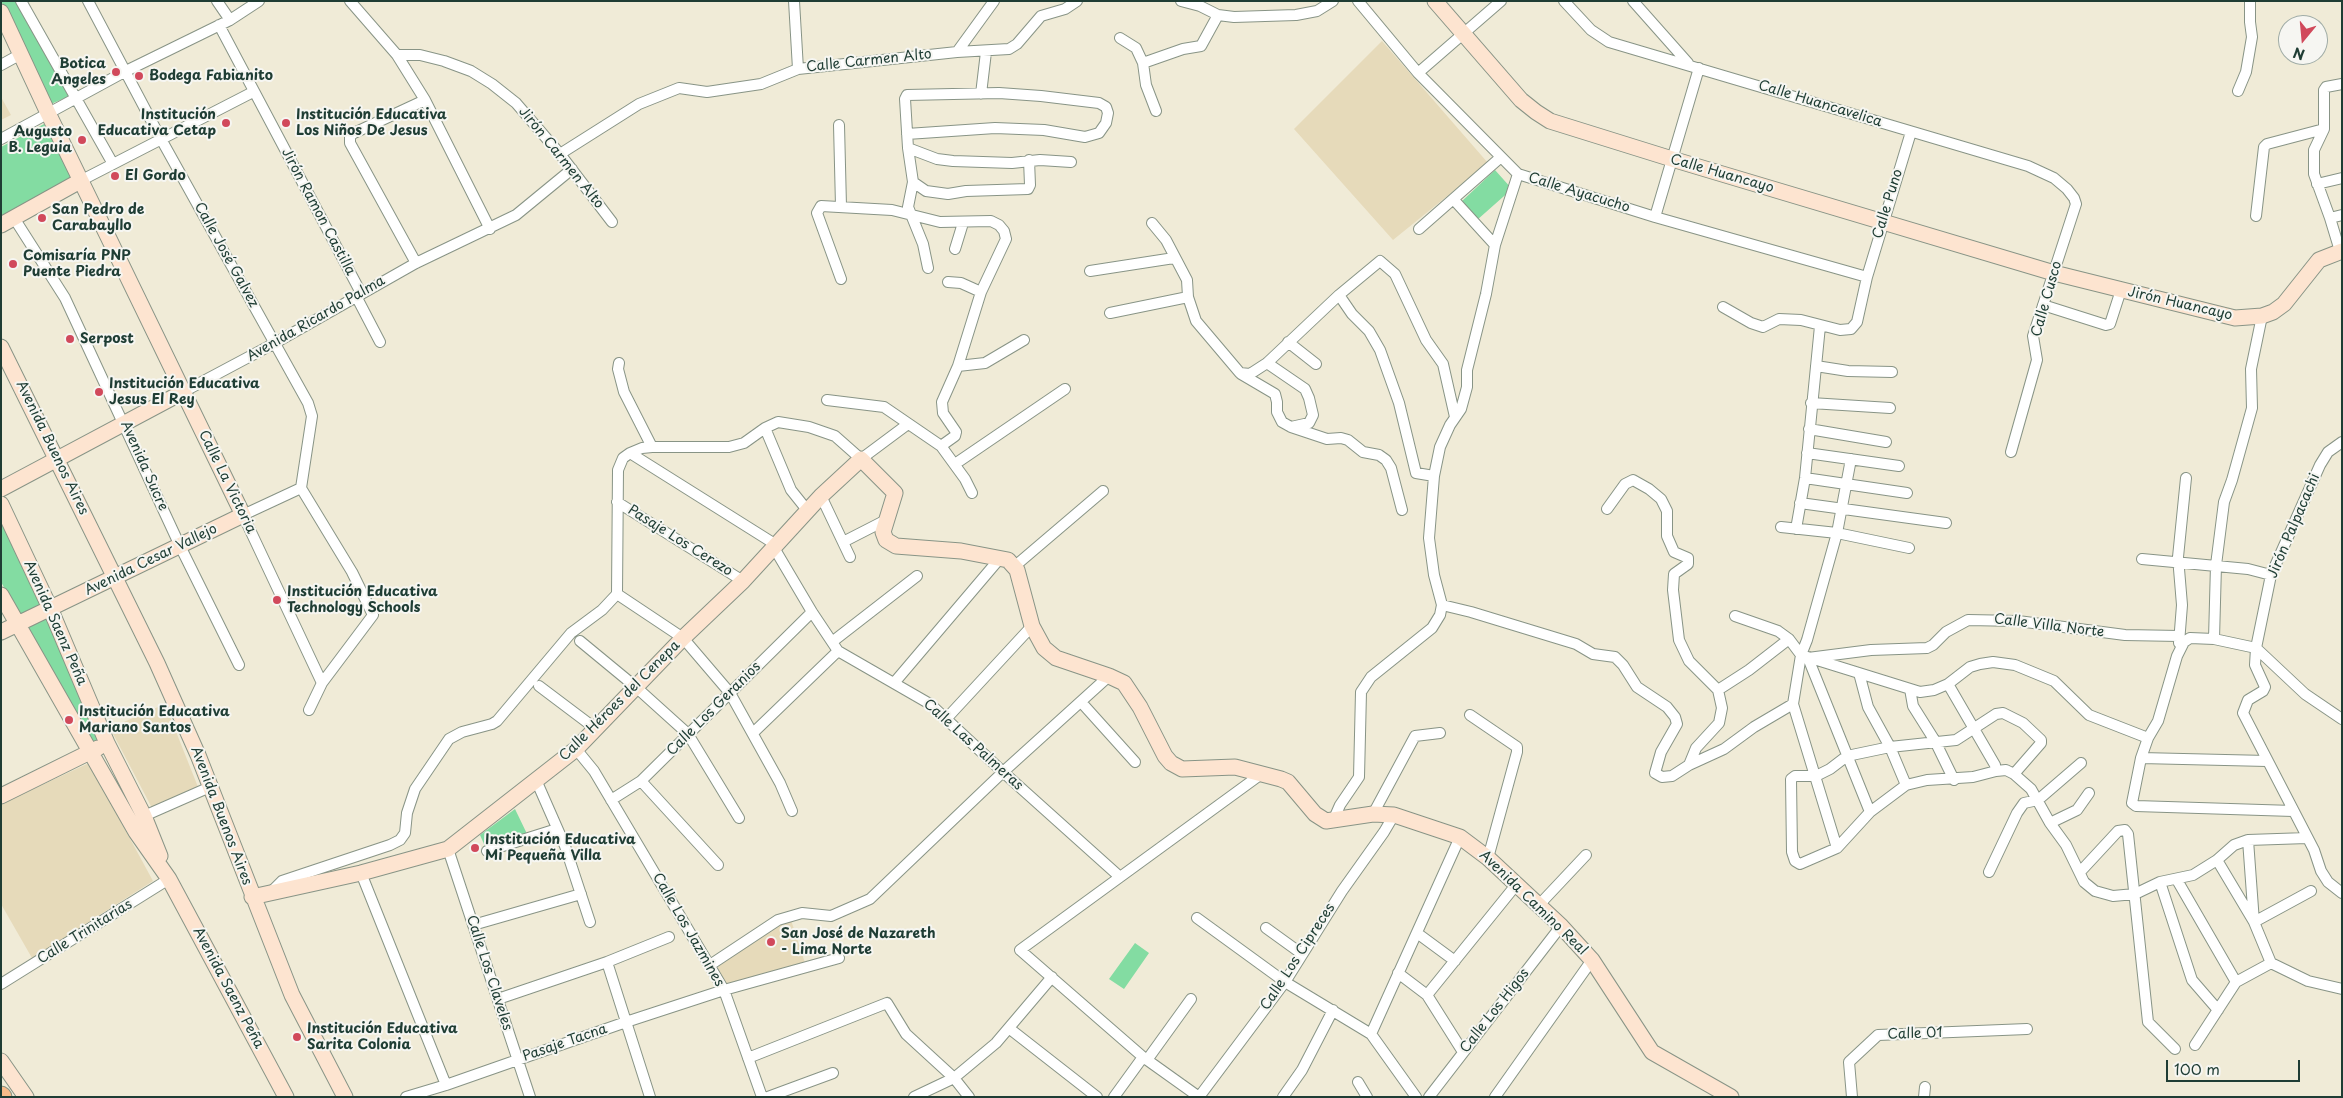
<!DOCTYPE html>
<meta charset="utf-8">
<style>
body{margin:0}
#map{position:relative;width:2343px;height:1098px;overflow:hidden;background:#f0ebd7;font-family:"Playpen Sans",sans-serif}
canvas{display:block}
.frame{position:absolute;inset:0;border:2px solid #1f3d34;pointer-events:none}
.north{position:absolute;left:2278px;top:15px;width:50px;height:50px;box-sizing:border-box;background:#f6f6f2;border:1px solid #a0aca6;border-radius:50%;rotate:197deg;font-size:14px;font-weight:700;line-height:20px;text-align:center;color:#1f3d34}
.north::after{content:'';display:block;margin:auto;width:18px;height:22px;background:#d1495b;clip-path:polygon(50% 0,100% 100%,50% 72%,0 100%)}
.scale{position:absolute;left:2166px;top:1060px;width:134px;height:22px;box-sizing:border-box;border:2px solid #1f3d34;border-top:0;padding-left:6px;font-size:15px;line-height:18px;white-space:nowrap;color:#1f3d34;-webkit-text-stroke:4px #f6f6f2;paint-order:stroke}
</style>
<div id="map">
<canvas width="2343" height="1098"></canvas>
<div class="frame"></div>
<div class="north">N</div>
<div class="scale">100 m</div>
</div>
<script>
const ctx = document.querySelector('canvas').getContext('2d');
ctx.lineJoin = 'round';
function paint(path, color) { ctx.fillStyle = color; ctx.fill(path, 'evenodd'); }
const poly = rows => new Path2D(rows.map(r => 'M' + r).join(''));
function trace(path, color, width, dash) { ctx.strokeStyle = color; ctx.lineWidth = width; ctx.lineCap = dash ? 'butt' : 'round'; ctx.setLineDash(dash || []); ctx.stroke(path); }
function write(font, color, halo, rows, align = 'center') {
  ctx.font = font + ' "Playpen Sans",sans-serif'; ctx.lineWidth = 4; ctx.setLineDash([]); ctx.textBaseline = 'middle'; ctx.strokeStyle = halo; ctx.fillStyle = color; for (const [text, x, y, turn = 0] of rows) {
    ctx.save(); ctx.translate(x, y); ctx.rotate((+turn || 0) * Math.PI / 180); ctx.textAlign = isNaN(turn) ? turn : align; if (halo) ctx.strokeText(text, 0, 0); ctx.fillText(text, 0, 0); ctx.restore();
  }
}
paint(poly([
 [1382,41,1488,163,1393,240,1294,129],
 [1,97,11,115,1,120],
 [165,704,198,787,152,808,110,728],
 [89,763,153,881,32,958,1,904,1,804],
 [790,917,806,966,724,990,710,965]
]), '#e6daba');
paint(poly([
 [1,1,20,1,72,95,51,104],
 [44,124,73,176,1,216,1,147],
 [1495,170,1512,189,1477,220,1461,202],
 [1,512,47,605,21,617,1,582],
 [44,618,47,618,98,739,97,742,94,745,28,629,29,625],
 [515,809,529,838,487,851,480,835],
 [1135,943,1149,953,1124,989,1109,979]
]), '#83dca2');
const street = poly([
 [21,1,113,164],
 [88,1,161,139,308,403,312,416,301,488,352,572,373,615,322,683,309,710],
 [217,1,230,20],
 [350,1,397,55,425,100,490,229],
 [794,1,798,69],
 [1181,1,1200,6,1218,15,1234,17,1296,15,1317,11,1333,1],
 [1358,1,1418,73,1518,174,1655,217,1867,277],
 [1564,1,1591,30,1609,42,2028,166,2054,178,2067,189,2074,198,2076,204,2033,336,2037,360,2011,452],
 [1633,1,1688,63],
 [219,25,361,293],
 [1120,38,1136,48,1143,63,1146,85,1156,111],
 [957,52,1009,49,1017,44,1041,16,1065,9,1077,1],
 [397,55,420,55,444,61,471,71,492,84,516,103,560,154,612,222],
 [1143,63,1183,49,1201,46,1218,15],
 [1,65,21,54],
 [1418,73,1501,1],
 [2238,91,2246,72,2252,37,2250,22,2250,1],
 [981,94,986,52],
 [839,125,841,206],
 [907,134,995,128,1044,130,1085,137,1099,133,1106,123,1108,113,1106,107,1099,103,1041,96,999,93,907,95,905,99,908,148,913,182,908,207,923,244,928,268],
 [1,139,126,71,230,20,259,1],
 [908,148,937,159,953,161,1012,163,1040,160,1071,162],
 [560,154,639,104,679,88,707,92,761,84,798,69,957,52,994,1],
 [80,181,253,92],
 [913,182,926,191,948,194,966,191,1028,189,1030,185,1029,160],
 [2317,184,2342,178],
 [1454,200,1495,245],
 [2256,216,2264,147,2267,144,2324,129],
 [1655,217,1699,68],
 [14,218,65,298,180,546,239,665],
 [2330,218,2342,215],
 [1152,223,1166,240,1187,280,1188,297,1196,321,1240,373,1250,374,1267,363,1339,295,1380,261,1395,274,1426,340,1443,364,1455,417],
 [1419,229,1501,157],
 [955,249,963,223],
 [2340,251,2330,218,2314,174,2314,150,2324,129,2324,90,2326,87,2342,84],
 [416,263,350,143,350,136,354,133,425,100],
 [1090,271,1174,258],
 [841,279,817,213,821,206,892,210,940,222,991,221,999,225,1004,231,1006,239,981,292,958,366,942,402,943,413,956,432,955,436,941,446],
 [948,282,961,283,981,292],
 [1339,295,1352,314,1369,331,1380,350,1399,403,1416,473,1434,476],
 [356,296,380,342],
 [2043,305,2106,325,2110,324,2121,290],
 [1723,307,1751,323,1763,327,1779,319,1801,320,1840,330,1851,329,1857,322,1867,277,1911,132],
 [1110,313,1188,297],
 [1288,342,1316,364],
 [619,363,618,369,624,392,652,447],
 [1267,363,1305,389,1309,398,1313,415,1309,423,1291,427],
 [958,366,985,363,1024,340],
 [1816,366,1848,371,1892,372],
 [1241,374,1275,394,1277,402,1277,412,1282,422,1291,427,1327,439,1341,438,1348,440,1363,452,1379,455,1386,460,1391,468,1402,510],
 [183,392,275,343,416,263,516,215,572,169],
 [827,400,884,407,941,446,965,479,972,493],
 [1811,403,1890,408],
 [765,428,791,490,807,510],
 [1809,429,1886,442],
 [2342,442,2328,452,2320,465,2271,575,2256,648,2255,665,2265,687,2263,691,2248,700,2243,713,2314,850,2321,871,2328,882,2342,893],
 [630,453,770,541,812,612,838,651,930,704,1003,772,1120,877],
 [1807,453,1899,466],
 [955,464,1065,389],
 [1805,478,1907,493],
 [301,488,243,515,322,683],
 [821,496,850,557],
 [617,502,743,581],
 [1800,503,1946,523],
 [1781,527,1837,533,1909,548],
 [1796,529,1805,478,1820,326],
 [843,542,886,520],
 [2142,559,2248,569,2271,575],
 [1015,566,1103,491],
 [617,594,683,638,730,693,780,783,792,811],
 [1442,605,1471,612,1576,644,1593,654,1615,657,1623,665,1637,687,1667,707,1675,717,1677,724,1661,752,1655,773,1662,777,1672,776,1689,765,1696,748,1719,723,1722,708,1718,690,1689,661,1679,640,1673,590,1674,574,1688,564,1688,558,1674,552,1667,536,1667,511,1661,499,1649,489,1633,480,1625,484,1607,509],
 [1735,616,1778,631,1789,639,1801,655,1920,692,1934,690,1948,684,1970,667,1980,664,1993,662,2015,665,2054,681,2089,715,2148,738],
 [2214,639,2216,565,2224,502,2232,480,2252,408,2251,369,2262,316],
 [580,641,637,688,688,734,739,818],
 [832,642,917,576],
 [2179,643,2182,605,2178,557,2186,478],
 [2256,648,2214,639,2190,638,2184,642,2177,656,2158,721,2148,738,2141,758,2132,803,2136,806,2293,811],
 [2256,648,2305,694,2342,719],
 [1859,673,1868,707,1890,747,1906,785],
 [894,683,1001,557],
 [1948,684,1995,765,1996,771],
 [539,686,596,729],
 [1910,689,1913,706,1935,741,1954,780],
 [1718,690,1749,670,1789,639],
 [1081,702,1135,762],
 [1470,715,1517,747,1517,752,1488,858],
 [946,719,1032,626],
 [753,733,838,651],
 [576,749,594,771,724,990,762,1097],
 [2141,758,2267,761],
 [1689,765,1724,749,1754,727,1793,704],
 [2014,774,2041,743,2041,740,2023,723,2003,713,1996,714,1956,740,1890,747,1847,756,1830,769,1816,776,1795,776,1791,779,1792,852,1795,861,1800,864,1837,848,1870,812,1906,785,1927,780,1973,777,1996,771,2006,770,2014,774,2031,789,2050,823,2066,845,2084,882,2095,891,2113,896,2135,894,2160,882,2193,875,2217,860,2234,845,2248,840,2307,838],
 [1260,775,1020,950,1143,1057,1199,1097,1285,982,1342,891,1384,832,1394,815],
 [536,780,565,846,590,922],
 [641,781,718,865],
 [611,800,641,781,812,612],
 [1870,812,1808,658,1871,650,1927,648,1933,645,1946,632,1968,620,2018,621,2125,635,2179,636],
 [1373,814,1415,736,1440,733],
 [144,816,210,787],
 [1333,821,1340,805,1359,777,1361,692,1371,677,1432,628,1440,615,1442,605,1434,575,1429,538,1434,476,1440,447,1450,425,1461,409,1467,387,1467,370,1486,294,1495,245,1518,174],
 [2050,823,2077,810,2089,793],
 [2248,840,2254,922,2311,891],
 [1837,848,1793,704,1801,655,1807,640,1837,533,1851,459],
 [448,849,530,1097],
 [487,851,557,829],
 [2217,860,2254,922,2271,963],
 [1989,872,2017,813,2024,803,2038,800,2081,763],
 [2080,872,2118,831,2125,830,2128,834,2148,1022,2175,1049],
 [361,873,446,1085],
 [2177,880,2236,982],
 [2160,882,2192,980,2218,1010],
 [270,893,282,881,390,845,400,840,405,833,407,813,415,789,449,739,462,732,492,724,497,721,571,633,602,610,617,594,618,470,623,458,630,453,642,448,652,447,729,447,744,443,765,428,778,422,809,427,835,436,861,459,908,424],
 [1538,906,1586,855],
 [1197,918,1285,982,1371,1034,1416,1097],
 [473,925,581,894],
 [1266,928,1302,954],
 [1417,933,1455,961],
 [607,962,650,1097],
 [710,965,778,920,802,913,831,916,870,899,1003,772,1109,676],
 [1398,973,1427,995,1463,1052],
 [1,984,169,879],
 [1427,995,1516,885],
 [498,999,607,962,669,937],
 [1010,1029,1097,1097],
 [1371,1034,1460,837],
 [2195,1045,2236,982,2271,963,2308,981,2342,989],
 [748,1058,887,1003,906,1034,954,1078,969,1097],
 [1147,1060,1191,999],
 [1358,1082,1367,1097],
 [406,1097,446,1085,626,1022,724,990,839,958],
 [768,1097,833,1073],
 [914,1097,954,1078,996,1043,1052,977],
 [1114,1097,1143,1057],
 [1283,1097,1302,1070,1333,1010],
 [1429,1097,1561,926],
 [1495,1097,1592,960],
 [1852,1097,1849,1062,1878,1035,2027,1029],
 [1924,1097,1925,1087]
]);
const secondary = poly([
 [1435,1,1521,100,1536,112,1550,121,1672,159,2054,273,2235,318,2262,316,2273,312,2284,304,2319,260,2342,251],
 [1,12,48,113,243,515,1,632],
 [1,225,80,181],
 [1,347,157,663,198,755,292,995,345,1097],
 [1,489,183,392],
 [1,504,50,608,107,743,144,816,160,856],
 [1,595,136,832,169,879,286,1097],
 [1,796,98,748],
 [252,897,361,873,448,849,576,749,683,638,743,581,821,496,861,459,895,493,883,532,886,540,896,546,961,551,1008,560,1017,570,1032,626,1044,648,1056,658,1109,676,1124,683,1140,707,1165,756,1171,763,1182,769,1235,767,1281,779,1288,782,1315,814,1326,821,1373,814,1394,815,1460,837,1488,858,1561,926,1592,960,1652,1052,1731,1097],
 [1,1061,26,1097]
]);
const highway = poly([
 [1,1096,2,1097]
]);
trace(street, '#889486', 12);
trace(secondary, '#889486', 17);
trace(highway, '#889486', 21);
trace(street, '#fff', 10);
trace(secondary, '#fde4d0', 15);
trace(highway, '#f9bc8a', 19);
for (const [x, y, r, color] of [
 [116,72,5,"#d1495b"],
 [139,76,5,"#d1495b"],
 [226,123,5,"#d1495b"],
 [286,123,5,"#d1495b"],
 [82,140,5,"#d1495b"],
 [115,176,5,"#d1495b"],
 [42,218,5,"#d1495b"],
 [13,264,5,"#d1495b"],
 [70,339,5,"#d1495b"],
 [99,392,5,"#d1495b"],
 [277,600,5,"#d1495b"],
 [69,720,5,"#d1495b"],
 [475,848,5,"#d1495b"],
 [771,942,5,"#d1495b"],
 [297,1037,5,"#d1495b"]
]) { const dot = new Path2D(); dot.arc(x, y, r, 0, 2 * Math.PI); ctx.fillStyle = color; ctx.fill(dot); trace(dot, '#f6f6f2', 2); }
write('14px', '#1f3d34', '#f6f6f2', [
 ["Calle Carmen Alto",869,61,-6],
 ["Calle Huancavelica",1820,104,17],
 ["Jirón Carmen Alto",561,158,51],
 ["Calle Huancayo",1722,174,16],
 ["Calle Ayacucho",1579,193,17],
 ["Calle Puno",1888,204,-73],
 ["Jirón Ramon Castilla",318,212,62],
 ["Calle José Galvez",226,255,61],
 ["Calle Cusco",2047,299,-74],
 ["Jirón Huancayo",2180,304,13],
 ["Avenida Ricardo Palma",316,319,-30],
 ["Avenida Buenos Aires",52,448,64],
 ["Avenida Sucre",144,466,66],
 ["Calle La Victoria",227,482,64],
 ["Jirón Palpacachi",2294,526,-67],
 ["Pasaje Los Cerezo",680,541,32],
 ["Avenida Cesar Vallejo",151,560,-26],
 ["Avenida Saenz Peña",55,623,66],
 ["Calle Villa Norte",2049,626,7],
 ["Calle Héroes del Cenepa",620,701,-45],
 ["Calle Los Geranios",714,709,-45],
 ["Calle Las Palmeras",973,745,42],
 ["Avenida Buenos Aires",221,816,69],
 ["Avenida Camino Real",1533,903,44],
 ["Calle Los Jazmines",688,930,60],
 ["Calle Trinitarias",85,932,-32],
 ["Calle Los Cipreces",1298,957,-57],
 ["Calle Los Claveles",489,973,72],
 ["Avenida Saenz Peña",228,988,62],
 ["Calle Los Higos",1495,1011,-52],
 ["Calle 01",1915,1034,-2],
 ["Pasaje Tacna",565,1043,-19]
]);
write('bold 14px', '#1f3d34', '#f6f6f2', [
 ["Botica",106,64,"right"],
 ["Angeles",106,80,"right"],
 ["Bodega Fabianito",149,76],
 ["Institución",216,115,"right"],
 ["Educativa Cetap",216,131,"right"],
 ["Institución Educativa",296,115],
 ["Los Niños De Jesus",296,131],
 ["Augusto",72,132,"right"],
 ["B. Leguia",72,148,"right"],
 ["El Gordo",125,176],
 ["San Pedro de",52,210],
 ["Carabayllo",52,226],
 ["Comisaría PNP",23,256],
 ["Puente Piedra",23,272],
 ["Serpost",80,339],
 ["Institución Educativa",109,384],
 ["Jesus El Rey",109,400],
 ["Institución Educativa",287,592],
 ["Technology Schools",287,608],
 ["Institución Educativa",79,712],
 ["Mariano Santos",79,728],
 ["Institución Educativa",485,840],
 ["Mi Pequeña Villa",485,856],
 ["San José de Nazareth",781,934],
 ["- Lima Norte",781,950],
 ["Institución Educativa",307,1029],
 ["Sarita Colonia",307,1045]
], 'left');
</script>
